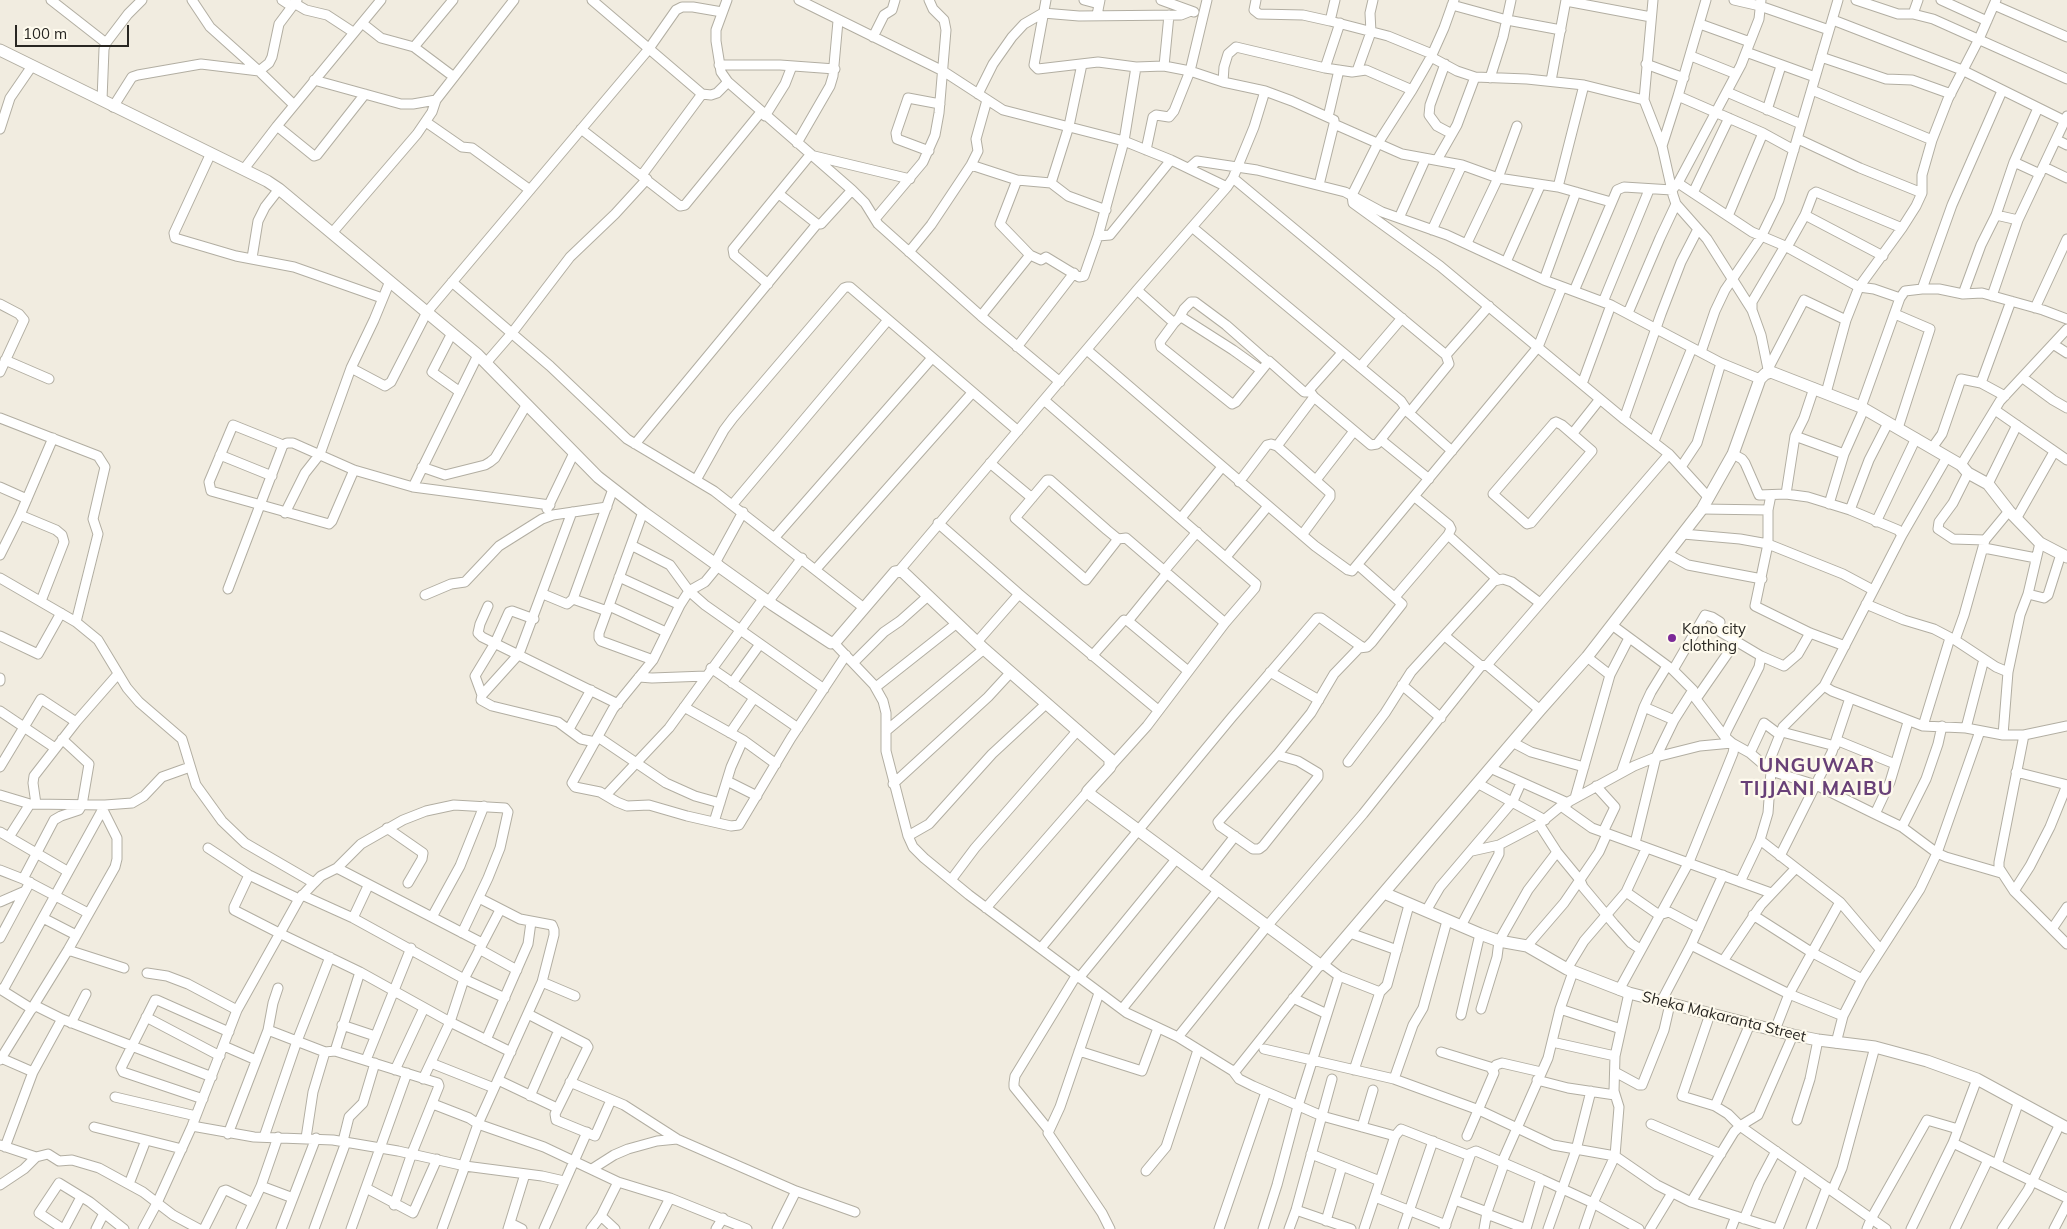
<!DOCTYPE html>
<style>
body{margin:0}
#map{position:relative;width:2067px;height:1229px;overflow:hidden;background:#f1ece0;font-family:Mulish,sans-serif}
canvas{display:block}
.scale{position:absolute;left:15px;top:25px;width:114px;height:22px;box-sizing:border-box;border:2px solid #282622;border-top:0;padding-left:6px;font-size:15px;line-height:18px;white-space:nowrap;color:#282622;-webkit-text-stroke:4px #fefaed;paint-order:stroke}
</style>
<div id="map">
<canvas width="2067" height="1229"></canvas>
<div class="scale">100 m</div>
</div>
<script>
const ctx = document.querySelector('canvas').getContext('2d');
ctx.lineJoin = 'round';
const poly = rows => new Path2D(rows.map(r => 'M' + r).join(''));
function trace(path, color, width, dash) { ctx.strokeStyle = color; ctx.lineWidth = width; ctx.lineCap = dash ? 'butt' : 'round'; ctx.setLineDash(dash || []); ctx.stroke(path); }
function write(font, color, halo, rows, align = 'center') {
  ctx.font = font + ' Mulish,sans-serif'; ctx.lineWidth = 4.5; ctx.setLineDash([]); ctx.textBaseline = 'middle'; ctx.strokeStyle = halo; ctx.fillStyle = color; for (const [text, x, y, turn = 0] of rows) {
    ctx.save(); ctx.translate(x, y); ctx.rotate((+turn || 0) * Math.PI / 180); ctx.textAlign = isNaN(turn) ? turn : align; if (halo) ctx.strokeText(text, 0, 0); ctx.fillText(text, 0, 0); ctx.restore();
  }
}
const minor = poly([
 [51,0,106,43],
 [192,0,210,27,259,71,294,105],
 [282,0,291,6],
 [592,0,702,94,711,95,717,93,728,82],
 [727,0,716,30,716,41,721,72,728,82,852,190,865,203,878,224,981,316,1060,382],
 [799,0,943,71,1003,110,1124,141,1171,160,1227,187],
 [1046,0,1034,65,1038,69,1098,62,1136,67,1164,66,1190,71,1223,82,1265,91,1292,101,1334,120,1334,124,1402,154,1462,165,1498,178,1558,187,1611,202],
 [1084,0,1099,4],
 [1161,0,1194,12],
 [1256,0,1254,10,1259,14,1303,15,1330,21,1388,36,1432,54],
 [1454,0,1444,28,1431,57,1412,90,1378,143,1352,195,1353,203,1440,266,1624,419,1669,454,1709,498],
 [1653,0,1644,100,1662,146,1673,195,1676,204,1707,239,1752,310,1761,335,1768,369,1765,374],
 [1706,0,1678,96,1763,133,1794,150],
 [1734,0,1760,6,1829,30],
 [1856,0,1898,14,1913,14,1933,19,2067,79],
 [1941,0,1987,21],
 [1566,1,1651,17],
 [294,3,306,10,327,15,353,32],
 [1452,5,1507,20,1561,30],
 [1994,5,2067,37],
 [1913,14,1918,0],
 [1097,15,1100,0],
 [1833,20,1962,70,2065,121],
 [1330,21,1335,0],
 [362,23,381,38,414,47,454,77],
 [1700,24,1750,42],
 [873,37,884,15,892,10,895,0],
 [414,47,453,0],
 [1746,52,1815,77],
 [1691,56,1736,74],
 [1431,57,1457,71,1475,77,1527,79,1584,85,1644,100],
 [1821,57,1886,79,1912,80,1951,94],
 [1445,64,1430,105,1429,115,1437,126,1452,134],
 [1646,64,1684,78],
 [719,65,780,65,835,69],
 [1164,66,1169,15],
 [1325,68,1340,23],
 [1357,71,1371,32,1370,13,1373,0],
 [1490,78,1503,37,1511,0],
 [314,80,401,104,413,104,436,100],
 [1551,81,1566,0],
 [1223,82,1224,67,1228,54,1236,47,1325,68,1352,72,1366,70,1412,90],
 [1812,90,1932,140],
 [1727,92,1801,124],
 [978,94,993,64,1012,37,1024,24,1043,13,1079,16,1181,15,1191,11],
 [102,100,104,49,106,43,128,14,142,0],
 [113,107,132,77,138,75,201,64,259,71,269,63,272,57,279,24,297,0],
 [1767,110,1781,66],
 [765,116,785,84,792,66],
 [1328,117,1339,70],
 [426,122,462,147,472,148,530,190],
 [277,126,314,156,317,155,365,94],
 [0,129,10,98,32,66],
 [581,129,680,206,685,205,761,112],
 [1798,139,1860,168,1922,193],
 [2057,140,2067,145],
 [797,143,830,86,833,76,838,21],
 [1662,146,1678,96],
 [1146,150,1153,117,1156,115,1169,117,1174,111,1190,71,1207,0],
 [929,151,897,139,896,133,908,98,940,104],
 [211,153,174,233,175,238,236,256,294,267,382,298],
 [1437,160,1457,125,1475,77],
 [2014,162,2040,174],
 [971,165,1017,180,1051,183,1068,196,1106,210],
 [2044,167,2067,178],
 [1189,168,1197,161,1257,170,1345,192,1382,212,1447,235,1544,280,1611,305,1721,363,1760,379],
 [244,169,277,126,381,0],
 [642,175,702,94],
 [1233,178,1446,355,1449,364,1409,413],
 [1051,183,1069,126,1082,64],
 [1678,183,1752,232,1785,246,1859,287,1874,289,1900,298,1905,291,1922,289,1939,289,1963,294,1982,293,2043,310,2067,319],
 [1319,185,1334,124],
 [1558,187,1584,85],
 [1693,193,1729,118],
 [779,194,817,224,821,224,852,190],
 [1805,215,1883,256],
 [1996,215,2018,220],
 [1728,216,1763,133],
 [1399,218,1425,160],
 [875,219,923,162,935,135,939,113,946,30,944,20,933,9,929,0],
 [1192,227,1401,401,1409,413,1452,451],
 [1432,230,1462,165],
 [332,233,417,134,432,112,436,100,514,0],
 [1098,236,1110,235,1171,160],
 [1467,243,1498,178,1517,126],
 [1787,247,1805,215,1813,194,1816,192,1902,228],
 [909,252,931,225,971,165,978,151,976,139,987,100],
 [1030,255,1041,260,1046,257,1079,277,1084,276,1098,236,1124,141,1136,67],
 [252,258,258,221,265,207,279,189],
 [1506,262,1540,186],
 [1544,280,1576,192],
 [452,282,550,366,627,439,714,491,864,608],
 [768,284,734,255,733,249,810,155,910,179],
 [1922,289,1952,205,2002,91],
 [1137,290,1174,323],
 [1574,291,1617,190,1624,187,1672,190,1678,183,1741,65,1759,19,1761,0],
 [1963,294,1981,245,1996,215,2014,162,2038,108],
 [1992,296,2018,220,2067,116],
 [1603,302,1649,190],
 [0,304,19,314,24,320,0,372],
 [2035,308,2067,239],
 [1752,310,1752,302,1785,246],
 [1628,313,1660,238,1676,204],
 [1895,314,1930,329,1898,428],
 [981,316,1030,255,1000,224,1017,180],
 [1179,318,1184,309,1191,302,1195,302,1226,325,1268,362],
 [452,333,432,372,460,392],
 [2053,344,2067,353],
 [1017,347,1074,273],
 [1087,350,1315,546,1348,570,1352,571,1538,347,1562,287],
 [1701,352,1715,311,1725,290,1761,237,1779,200,1838,0],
 [1342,353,1309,390,1314,397,1371,445,1377,444,1405,409],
 [1446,355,1489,306],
 [5,360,49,379],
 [486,363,512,333,570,257,615,214,647,179],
 [1360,367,1402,318],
 [351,368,385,386,391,382,427,312,648,50,676,10,682,7,693,7,722,12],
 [1768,369,1804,300,1846,320],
 [1261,370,1233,350,1183,318,1179,318,1174,323,1160,342,1161,347,1232,404,1236,402,1269,361,1304,392,1309,392],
 [2023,378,2053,400,2067,408],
 [1981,383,2011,301],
 [1582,384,1611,305],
 [1826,393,1846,320,1859,287,1902,228,1916,206,1922,193,1922,175,1932,140,1948,99,1979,39,1996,0],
 [1044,400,1256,584,1255,588,1225,623,1147,726,1110,767],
 [1861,407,1900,298],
 [1995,410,2067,460],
 [0,418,98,456,105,467,93,519,98,534,76,622],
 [1624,419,1661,314,1681,262,1698,229],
 [1556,422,1562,425,1592,451,1531,523,1527,524,1493,494,1554,423,1556,422],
 [1573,433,1600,399],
 [1795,436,1844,454],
 [1381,440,1429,479],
 [1654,441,1692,348],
 [635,444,817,224],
 [283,445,233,425,209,482,211,491,329,524,332,521,354,470],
 [1277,446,1314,397],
 [1932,448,1942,434,1961,379,1981,383,2005,396],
 [1733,454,1742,459,1745,463,1759,495,1786,494,1808,497,1850,510,1898,530,1902,535],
 [220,455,272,476],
 [1947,457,1902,535,1824,686,1832,691,1923,726,1966,728,2003,735,2024,735,2067,726],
 [990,463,1032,498],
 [1961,465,2000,401,2067,329],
 [422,467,445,475,485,465,490,462,495,458,527,404],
 [1681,467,1697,443,1721,363],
 [1968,473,1953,503,1939,522,1938,529,1953,539,1985,540],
 [696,480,724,430,733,418,844,288,847,287,850,287,1018,431],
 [1316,480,1354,431],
 [1239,482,1267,445,1271,444,1277,446,1330,493,1330,497,1302,535],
 [1988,484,2017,425],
 [0,487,27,499],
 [413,487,478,355],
 [1786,494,1795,436,1804,418,1814,388],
 [1771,495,1768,510,1768,544,1755,606,1810,633,1845,646],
 [733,504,888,320],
 [1829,504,1844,454,1864,409],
 [547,509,574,453],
 [1702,509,1768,510],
 [1850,510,1869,460,1888,423],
 [643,512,599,633,599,638,601,641,653,660],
 [285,513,305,473,320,454,351,368,374,320,390,281],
 [20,515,56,530,62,535,64,542,41,601],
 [1181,518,1222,467],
 [2016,519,2054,452],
 [1876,522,1916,438],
 [938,523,1019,594,1158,710],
 [1683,534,1740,539,1768,544,1843,574,1873,590],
 [1448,535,1497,579],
 [775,537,932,358],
 [1118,539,1086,580,1015,518,1047,480,1050,480,1107,530,1118,539,1126,538,1225,623],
 [631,545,670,565,689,591,705,605,824,689],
 [1984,548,2036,558],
 [1668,554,1688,565,1762,579],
 [0,555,20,515,53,438],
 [1226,557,1268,506],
 [715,563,743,512],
 [719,565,705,582,689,591,680,605,653,660,613,709,572,783,575,787,600,792,617,802,627,806,649,805,687,816,731,826,739,825,791,738,846,655],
 [816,569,972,393],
 [899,571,1137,290,1227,187,1233,178,1254,127,1265,91],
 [1164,571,1197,532],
 [619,577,680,605],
 [0,578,76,622,98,640,127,688,139,702,182,739,196,785,222,821,245,843,314,883],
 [228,589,283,445,287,443,293,443,354,470,413,487,550,505],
 [543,594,567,604,573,599,613,489],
 [2028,594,2044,598,2048,595,2061,554],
 [425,595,451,584,465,582,499,546,542,519,553,515,607,507],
 [1395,597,1448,535,1451,529,1449,525,1415,497],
 [573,599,607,611],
 [768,602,802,558],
 [1866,604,1904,620,1934,629,1955,640,1996,667,2008,672],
 [488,606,480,624,478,633,482,637,618,704],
 [609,606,666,632],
 [534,619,512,611,509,612,495,643,475,676,482,695,481,700,492,706,558,722,581,739,595,742],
 [1128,621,1167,573],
 [1612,625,1673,670,1693,690,1696,699,1725,737,1732,743,1750,753,1771,771,1768,813,1760,840,1740,882],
 [0,636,38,654,61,613],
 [1445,636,1481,666],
 [1955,640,1964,615,1985,540,2009,511],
 [977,642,1019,594],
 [834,643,874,685,883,701,886,713,886,751,908,836,913,847,924,858,969,895,1127,1013,1178,1037,1233,1071,1237,1069,1320,965],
 [1092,656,1124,620,1128,621,1188,671],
 [1587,657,1610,675],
 [854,662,884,632,900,621,928,596],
 [1487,665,1540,710],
 [711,668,798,728],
 [1673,670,1705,615,1712,617,1720,622,1719,631,1724,634,1761,656,1784,666,1798,654,1810,633],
 [1270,672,1319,700],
 [639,677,652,678,706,676],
 [0,678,0,681],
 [732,683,760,644],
 [1402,685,1441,718],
 [876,687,957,623],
 [482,695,519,654,572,512],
 [1696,699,1737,640],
 [684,707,743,740,776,764],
 [1644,707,1674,720],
 [0,711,55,748],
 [1923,726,1950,638],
 [1966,728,1984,659],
 [569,729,591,690],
 [886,731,984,649],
 [1782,732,1835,746],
 [730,733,754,698],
 [2003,735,2008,672,2020,615,2028,594,2040,543],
 [2024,735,1999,862,1999,868,2014,891,2067,944],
 [598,737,666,783,695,796,720,803],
 [1725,737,1726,732,1759,667,1761,656],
 [1836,740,1895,764],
 [1512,742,1531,752,1584,767],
 [1750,753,1764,723,1780,735],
 [1277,755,1298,761,1318,773,1318,777,1263,846,1259,849,1253,849,1220,826,1218,822,1277,755,1311,713,1334,674,1359,648,1367,647,1372,642,1402,604,1358,565],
 [1348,762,1385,713,1411,672,1494,581,1503,579,1512,582,1540,603],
 [0,767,41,699,76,722],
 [1767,767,1783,727,1824,686],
 [1490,768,1568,803],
 [1771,771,1816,785,1875,814,1902,827,1937,853,1946,857,2001,873],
 [2016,772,2067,785],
 [1621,773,1644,707,1651,692,1667,666],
 [727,781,757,796],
 [1477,783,1545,820],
 [893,784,988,697,1011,672],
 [1596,786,1615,807,1603,832],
 [0,795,30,804,105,805,132,803,144,796,162,777,190,767],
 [606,795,669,728,763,599],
 [1575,798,1610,675,1629,638],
 [36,804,33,783,34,776,76,722,118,674],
 [1561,806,1592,828,1771,893],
 [1875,814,1890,782,1908,722],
 [714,822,731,767,743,740],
 [1539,824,1557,852,1580,880,1583,887,1614,924,1631,943,1640,949],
 [1902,827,1926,779,1938,744,1942,726],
 [387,828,423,853,422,859,408,883],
 [0,832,67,871],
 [908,836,929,824,992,754,1047,703],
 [9,837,30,804],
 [1760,840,1840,902,1880,949],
 [1635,843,1656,757,1674,720,1693,690],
 [208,848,249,875,299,899],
 [1472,851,1499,845,1539,824,1561,806,1634,766,1656,757,1700,746,1732,743,1734,748,1733,753,1689,862,1619,990],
 [1780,856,1832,752,1850,698],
 [337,868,482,943],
 [0,870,23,879,88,913],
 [249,875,234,907,234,910,279,933,360,972,450,1022,511,1052],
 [1203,877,1235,836],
 [23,879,54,820,61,816,79,810,82,805,89,764,62,739],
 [951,880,975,848,1078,730],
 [2014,891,2030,866,2050,827,2067,785],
 [1626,892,1659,915,1669,912,1699,928],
 [302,895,353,918,464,979,505,998],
 [0,902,25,891],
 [986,908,1088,791],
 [1426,911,1440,887,1513,801,1521,783],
 [1753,915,1811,952,1862,979],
 [432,917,460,866,484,806],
 [43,918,76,935],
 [353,918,368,886],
 [1461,926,1499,854,1499,845],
 [2052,929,2067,907],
 [1350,933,1397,950],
 [0,938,30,882],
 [1691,945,1789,994,1843,1016],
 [1527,946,1564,903,1599,852,1607,834],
 [1041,948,1232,717,1317,618,1321,618,1362,647],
 [479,949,517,970],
 [68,950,124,968],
 [1723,961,1761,905,1795,869],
 [1323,964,1339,976,1380,992],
 [1567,969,1584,941,1626,892,1646,849],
 [147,973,167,976,188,984,237,1010],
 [1079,978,1177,858],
 [542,982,575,996],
 [0,989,32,1009],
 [3,990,104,807],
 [1099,993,1060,1107,1048,1133,1102,1213,1110,1229],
 [1293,998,1327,1014],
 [1661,1002,1691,945,1723,875],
 [34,1005,62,1019,212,1077],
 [1122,1009,1219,889],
 [1481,1009,1497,957,1499,941,1528,890,1557,852],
 [1560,1009,1621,1029],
 [528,1014,586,1044,588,1047,555,1114,556,1120,595,1136,611,1100],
 [1710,1014,1682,1096,1715,1106,1728,1114,1740,1126,1886,1229],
 [1461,1015,1480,934],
 [146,1017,220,1056],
 [71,1023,86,994],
 [342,1025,375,1036],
 [268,1030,325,1052,335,1051,438,1083,439,1086,412,1153,394,1205],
 [1775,1030,1789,994,1840,902],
 [1178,1037,1268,925,1363,814,1481,666,1487,665,1669,454],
 [486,1040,528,944,531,922],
 [1552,1042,1615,1056],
 [1836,1043,1843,1016,1862,979,1920,889,1937,853,1980,731],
 [224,1046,256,1060],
 [1264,1049,1394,1079,1479,1110,1553,1145,1615,1156,1657,1185,1691,1202,1777,1229],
 [335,1051,360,972],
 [1079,1051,1142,1071,1158,1028],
 [1441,1052,1490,1067,1494,1073,1467,1136],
 [1,1058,33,1072],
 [0,1060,68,950,115,867,117,859,117,838,103,810],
 [366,1060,411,948],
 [431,1063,494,1088],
 [395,1070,424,1008],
 [1354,1070,1380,992,1387,985,1409,905],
 [1493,1070,1496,1065,1502,1063,1541,1072],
 [1233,1071,1239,1079,1253,1086,1322,1116,1395,1136],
 [1615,1072,1639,1085,1642,1085,1664,1030,1670,1004],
 [423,1079,450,1022,464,979,500,910],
 [1394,1079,1413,1025,1423,1008,1447,921],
 [498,1080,557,1108],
 [1537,1080,1568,1088,1615,1095],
 [570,1082,624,1105,677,1139,796,1191,777,1229],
 [530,1096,559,1030],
 [115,1097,196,1116],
 [203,1099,123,1072,121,1068,155,1000,157,1000,229,1032],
 [433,1104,469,1118,478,1124,544,1147,618,1182,670,1198,747,1229],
 [1715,1106,1750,1024],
 [1797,1120,1810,1079,1818,1040],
 [1651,1124,1721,1154],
 [192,1126,254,1137,333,1140,398,1151,465,1166,542,1176,564,1181],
 [94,1127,182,1149],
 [1362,1127,1373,1090],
 [1048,1129,1014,1087,1014,1083,1015,1076,1076,976],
 [228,1134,268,1030,273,1003,278,988],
 [264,1137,297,1041,330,957],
 [306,1138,313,1092,325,1052],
 [343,1141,349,1117,363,1103,375,1063],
 [1953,1143,2067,1198],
 [0,1145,36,1157,48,1154,59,1161,72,1160,99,1168,143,1192,173,1215,199,1229],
 [5,1147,33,1072,62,1019],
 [1311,1154,1380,1181],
 [1469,1154,1476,1151,1541,1179,1593,1203,1639,1229],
 [1997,1164,2019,1101],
 [463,1166,478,1124,542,982,554,935,554,930,552,925,520,919,479,898],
 [592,1169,614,1155,628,1149,657,1141,677,1139],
 [1146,1171,1166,1147,1198,1050],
 [129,1184,146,1140],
 [0,1185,24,1169,36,1157],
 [261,1186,293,1198],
 [366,1188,413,1213,437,1159],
 [796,1191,855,1212],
 [1832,1191,1842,1168,1875,1047],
 [1375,1197,1446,1225],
 [1455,1200,1487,1212],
 [1691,1202,1734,1132,1740,1126,1758,1115,1793,1035],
 [1296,1210,1351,1229],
 [1487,1214,1526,1229],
 [601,1216,615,1229],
 [1744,1219,1759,1183,1776,1151],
 [1326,1221,1342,1166],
 [510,1223,522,1229],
 [63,1229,39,1213,59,1183,90,1202,124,1229],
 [64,1229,81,1197],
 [96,1229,104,1213],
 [143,1229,157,1203,192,1126,237,1010,299,899,314,883,321,876,337,868,361,844,403,820,426,811,454,805,505,808,508,812,500,848,488,878,462,933],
 [204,1229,223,1191,226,1190,253,1203],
 [241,1229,261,1186,278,1137],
 [281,1229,316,1138],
 [314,1229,346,1142],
 [351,1229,407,1073],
 [442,1229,465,1166],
 [508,1229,525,1174],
 [544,1229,587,1132],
 [591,1229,601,1216,618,1182],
 [654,1229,670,1198],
 [716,1229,723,1218],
 [1219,1229,1266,1092],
 [1263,1229,1277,1185,1298,1106,1339,976],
 [1289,1229,1296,1210,1332,1079],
 [1364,1229,1395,1136,1401,1129,1470,1156,1444,1229],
 [1403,1229,1433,1141],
 [1484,1229,1487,1212,1503,1167,1502,1162,1548,1058,1560,1009,1573,972],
 [1526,1229,1541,1179],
 [1548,1229,1576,1150,1591,1091],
 [1584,1229,1593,1203,1615,1156,1619,1107,1614,1091,1615,1056,1629,993],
 [1650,1229,1672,1193],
 [1731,1229,1736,1216],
 [1778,1229,1802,1170],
 [1811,1229,1827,1187],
 [1867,1229,1871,1219,1927,1120,1958,1129],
 [1911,1229,1953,1143,1977,1079],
 [1955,1229,1988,1160],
 [2002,1229,2028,1190,2060,1124],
 [2054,1229,2067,1204]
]);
const tertiary = poly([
 [0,50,267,181,279,189,478,355,598,477,643,512,773,605,831,643,836,641,895,572,902,571,984,649,1110,759,1110,767,1088,791,1092,796,1320,965,1323,964,1540,710,1587,657,1702,509,1733,454,1760,379,1765,374,1771,372,1861,407,1961,465,1968,473,1988,484,2009,511,2040,543,2067,557],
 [1384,893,1480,934,1499,941,1527,946,1567,969,1629,993,1793,1035,1818,1040,1875,1047,1927,1061,1977,1079,2067,1128]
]);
trace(minor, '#b2aea2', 11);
trace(tertiary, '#b2aea2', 13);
trace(minor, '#fff', 9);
trace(tertiary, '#fff', 11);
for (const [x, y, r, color] of [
 [1672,638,5,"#7c2998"]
]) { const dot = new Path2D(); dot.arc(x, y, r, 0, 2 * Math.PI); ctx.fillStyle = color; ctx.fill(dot); trace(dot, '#fefaed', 2); }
write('15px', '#282622', '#fefaed', [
 ["Kano city",1682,629],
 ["clothing",1682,646]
], 'left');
write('15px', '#282622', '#fefaed', [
 ["Sheka Makaranta Street",1724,1017,14]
]);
ctx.letterSpacing = '1px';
write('bold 20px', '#684077', '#fefaed', [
 ["UNGUWAR",1817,766],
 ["TIJJANI MAIBU",1817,789]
]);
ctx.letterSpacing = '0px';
</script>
